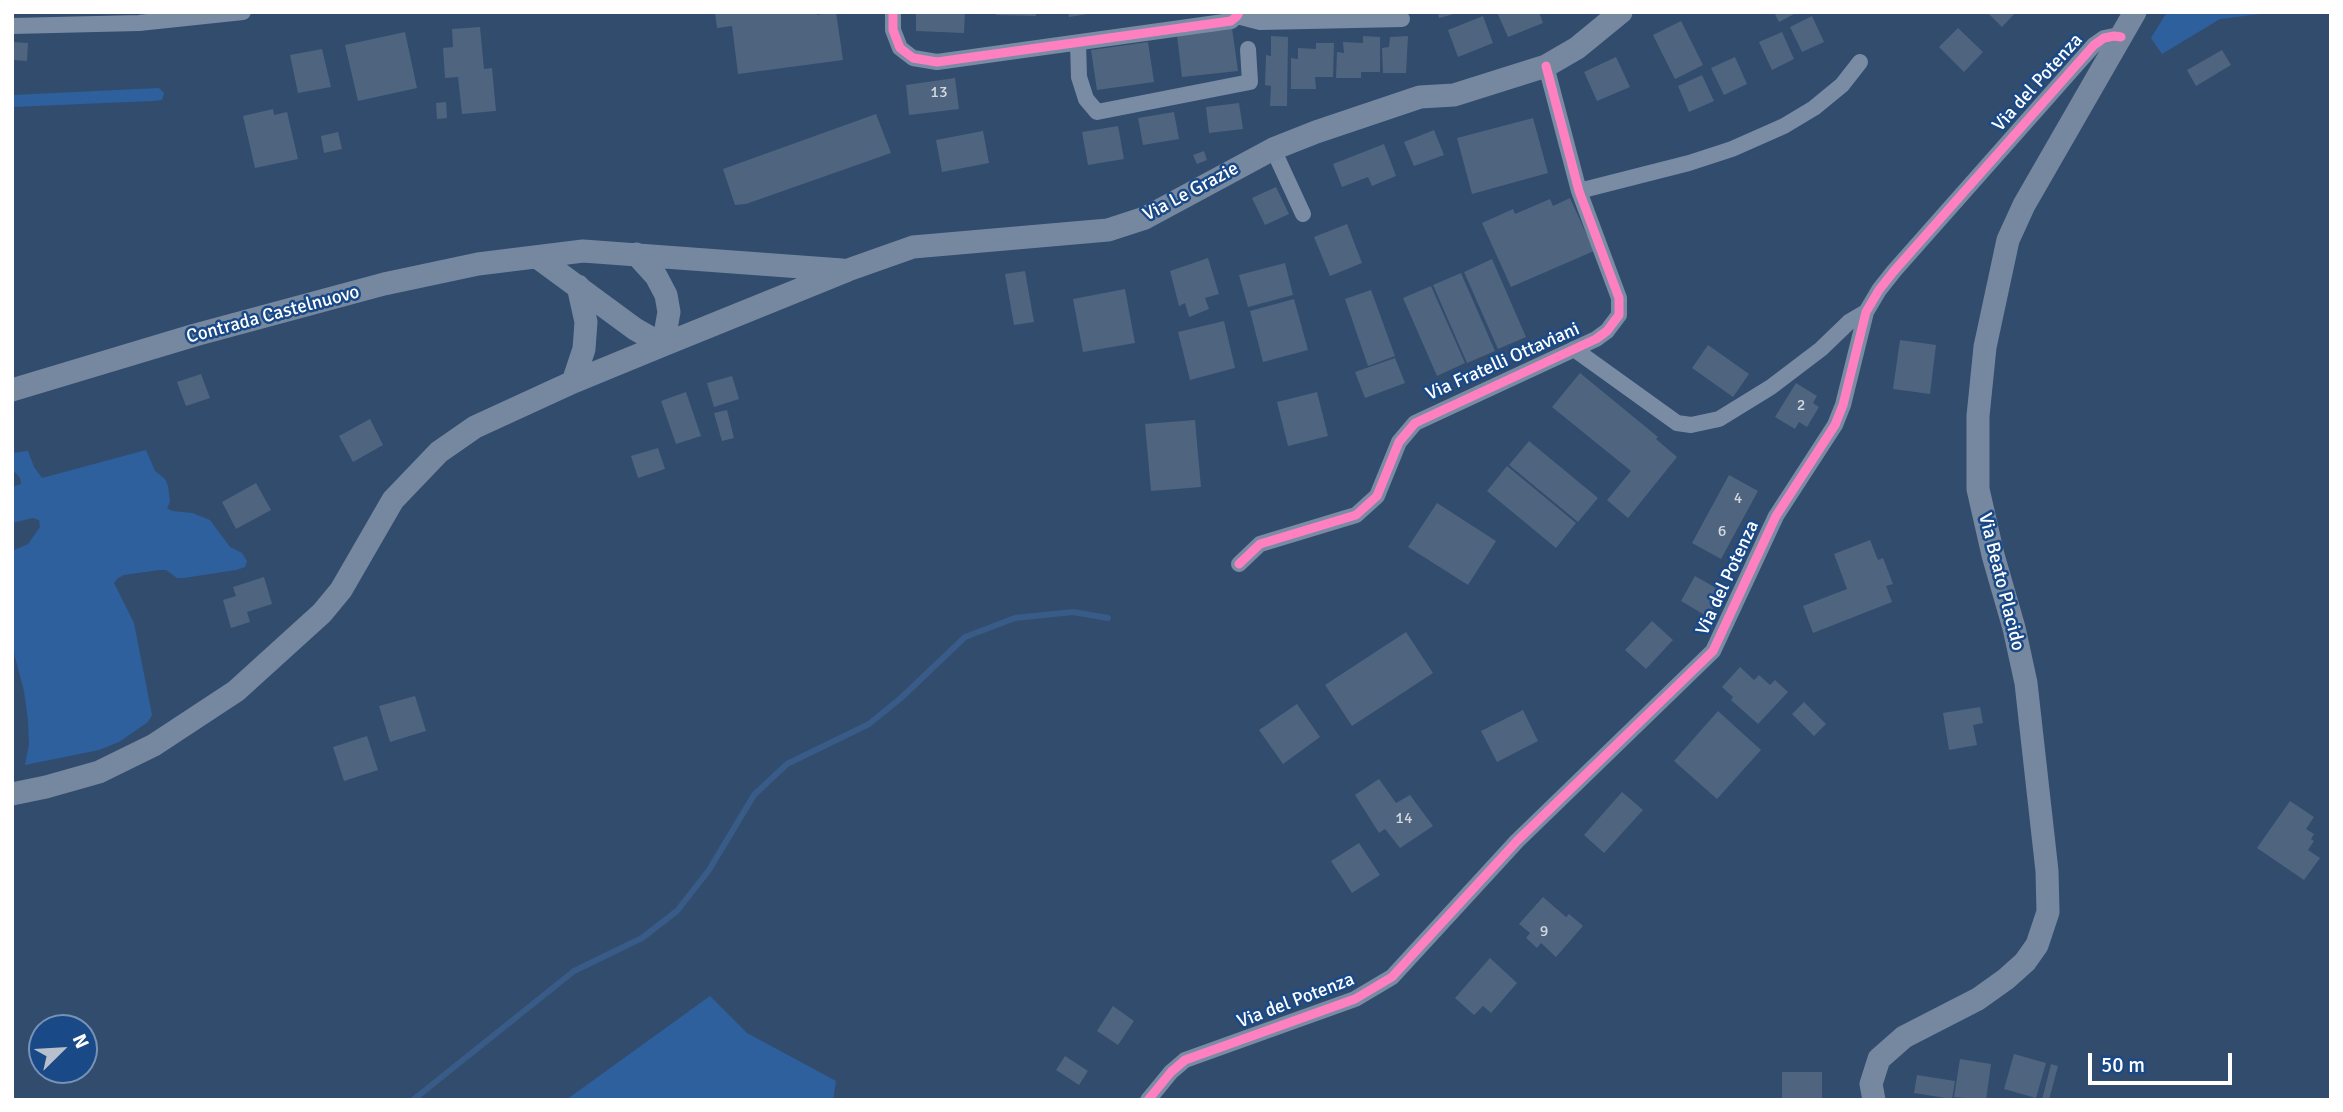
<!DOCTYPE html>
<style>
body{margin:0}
#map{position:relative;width:2343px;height:1112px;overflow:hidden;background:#324c6e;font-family:Signika,sans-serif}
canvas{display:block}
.frame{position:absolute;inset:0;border:14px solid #fff;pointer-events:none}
.north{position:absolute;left:28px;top:1014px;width:70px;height:70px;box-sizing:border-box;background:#1a4987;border:2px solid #7692b7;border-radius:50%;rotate:66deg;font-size:19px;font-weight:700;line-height:28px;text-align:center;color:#fff}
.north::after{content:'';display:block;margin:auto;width:24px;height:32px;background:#b7c0cc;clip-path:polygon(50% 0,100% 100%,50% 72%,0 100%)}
.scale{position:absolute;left:2088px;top:1053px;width:144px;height:32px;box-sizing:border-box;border:4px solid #fff;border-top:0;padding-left:9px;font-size:21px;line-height:24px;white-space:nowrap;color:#fff;-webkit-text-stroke:5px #1a4987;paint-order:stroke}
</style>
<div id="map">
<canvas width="2343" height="1112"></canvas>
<div class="frame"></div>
<div class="north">N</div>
<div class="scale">50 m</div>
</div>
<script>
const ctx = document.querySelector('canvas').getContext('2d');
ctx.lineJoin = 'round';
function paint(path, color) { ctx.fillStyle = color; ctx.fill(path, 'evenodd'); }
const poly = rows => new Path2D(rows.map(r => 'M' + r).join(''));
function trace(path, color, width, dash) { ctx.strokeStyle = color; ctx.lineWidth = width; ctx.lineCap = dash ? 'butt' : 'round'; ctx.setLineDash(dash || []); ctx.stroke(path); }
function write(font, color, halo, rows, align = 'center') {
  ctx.font = font + ' Signika,sans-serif'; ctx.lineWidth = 5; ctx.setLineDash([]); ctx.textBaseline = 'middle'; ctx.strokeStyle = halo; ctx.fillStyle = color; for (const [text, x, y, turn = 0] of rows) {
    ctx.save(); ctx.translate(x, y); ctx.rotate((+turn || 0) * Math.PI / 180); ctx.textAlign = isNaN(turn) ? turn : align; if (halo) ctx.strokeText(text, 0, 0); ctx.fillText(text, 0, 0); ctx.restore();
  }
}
paint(poly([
 [2167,12,2276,12,2220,19,2162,54,2151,38],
 [159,88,164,93,162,100,152,101,12,107,12,95],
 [146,450,155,471,165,479,168,486,170,502,167,508,172,511,192,513,210,520,230,547,242,553,247,561,245,567,236,570,184,578,177,578,166,570,159,570,124,575,118,578,114,583,134,623,152,715,148,722,119,742,99,750,25,765,29,744,28,720,24,691,15,657,12,636,12,551,28,544,40,527,39,520,33,518,12,523,12,487,21,484,20,478,12,469,12,453,28,451,34,467,42,478],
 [710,996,747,1033,836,1081,833,1100,566,1100]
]), '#2e609e');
trace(poly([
 [413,1100,574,971,642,938,677,911,709,870,754,795,787,764,869,724,901,698,965,637,1015,618,1073,612,1108,618]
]), '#395b87', 6);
paint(poly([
 [715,12,817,12,817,15,836,12,843,60,738,74,732,26,717,28],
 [916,12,965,12,964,33,916,31],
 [996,12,1036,12,1036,16,996,15],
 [1068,12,1088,12,1088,14,1069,17],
 [1438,12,1458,12,1458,13,1439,18],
 [1497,12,1539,12,1543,23,1508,37],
 [1774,12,1798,12,1779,22],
 [1987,12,2016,12,2002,27],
 [1483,16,1493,43,1458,57,1448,30],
 [1812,16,1824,42,1802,52,1790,27],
 [1681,21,1703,65,1675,79,1653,35],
 [480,27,484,69,492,68,496,111,462,114,458,77,445,78,443,48,453,47,452,29],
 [1232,28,1238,71,1182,77,1177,35],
 [1958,28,1983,52,1964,72,1939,47],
 [405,32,417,88,358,101,345,45],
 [1782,32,1794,59,1772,70,1759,42],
 [1271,36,1288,37,1287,106,1270,106,1271,86,1265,85,1266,55,1271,56],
 [1363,36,1380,37,1380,72,1361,72,1361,78,1336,78,1337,52,1344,53,1343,42,1363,43],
 [1408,36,1406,73,1383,73,1382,48,1389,47,1390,37],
 [12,42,28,43,27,61,12,60],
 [1148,42,1154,82,1097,90,1091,50],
 [1316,43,1334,43,1333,77,1315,77,1316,89,1291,89,1291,58,1298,59,1298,48,1316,49],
 [322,49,331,87,298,93,290,55],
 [2222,50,2231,65,2196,86,2187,70],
 [1616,57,1630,87,1597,101,1584,72],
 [1735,57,1747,84,1724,95,1711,68],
 [1702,75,1714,101,1689,112,1678,86],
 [955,78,959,109,909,115,906,85],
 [446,102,447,118,437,119,436,103],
 [1239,103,1243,129,1209,133,1206,107],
 [273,109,274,115,287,112,298,159,255,168,243,116],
 [1174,112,1179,139,1143,145,1138,118],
 [876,114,891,153,746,204,735,205,723,169],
 [1533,118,1548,173,1472,194,1457,138],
 [1118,126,1124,159,1088,165,1082,132],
 [1434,130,1444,155,1414,166,1404,142],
 [983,131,989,163,942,172,936,140],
 [338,132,342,149,324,153,321,136],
 [1384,144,1396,176,1372,186,1368,177,1342,187,1333,164],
 [1204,151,1207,160,1197,164,1193,155],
 [1276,187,1289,214,1265,225,1252,198],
 [1570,198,1594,251,1511,287,1482,223,1513,209,1515,214,1550,199,1553,206],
 [1347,224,1362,263,1330,276,1314,237],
 [1208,258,1219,294,1205,298,1209,309,1189,317,1185,303,1179,306,1170,271],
 [1492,259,1526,337,1498,349,1464,272],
 [1285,263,1293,295,1248,307,1239,275],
 [1025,271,1034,322,1014,325,1005,274],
 [1461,273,1495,351,1467,363,1433,285],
 [1431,286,1465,363,1437,376,1403,298],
 [1125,289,1135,343,1083,352,1073,299],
 [1371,290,1395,356,1368,366,1345,299],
 [1294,299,1308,350,1263,362,1250,311],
 [1224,321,1235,368,1190,380,1178,332],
 [1900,340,1936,345,1930,394,1893,389],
 [1708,345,1749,374,1733,397,1692,368],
 [1395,358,1405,383,1365,398,1355,372],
 [1580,373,1658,437,1656,439,1677,457,1628,518,1607,500,1631,471,1552,407],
 [201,374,210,398,186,406,177,382],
 [732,376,739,399,714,407,707,383],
 [1796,383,1817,396,1813,403,1819,407,1807,427,1799,422,1795,429,1775,417],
 [686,392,701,436,676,444,661,401],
 [1317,392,1328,436,1288,446,1277,402],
 [727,410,734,438,722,441,714,413],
 [370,419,383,445,353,462,339,436],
 [1195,420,1201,487,1151,491,1145,424],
 [1529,441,1598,498,1578,522,1509,465],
 [658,448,665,469,638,478,631,456],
 [1507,466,1576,523,1556,548,1487,491],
 [1729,475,1758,491,1721,559,1692,543],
 [256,483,271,510,236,529,222,502],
 [1437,503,1496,541,1468,585,1408,547],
 [1870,540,1878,560,1883,558,1893,584,1886,586,1892,602,1813,633,1803,606,1847,589,1834,554],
 [1695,576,1723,592,1708,617,1681,601],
 [264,577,272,604,247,612,250,622,231,628,223,600,236,596,233,587],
 [1652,621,1673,640,1646,669,1625,650],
 [1406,632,1433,673,1352,726,1325,685],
 [1740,667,1754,680,1759,675,1770,685,1775,680,1788,692,1758,724,1731,700,1733,697,1722,687],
 [415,696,426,731,390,742,379,706],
 [1804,702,1826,724,1814,736,1792,714],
 [1297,704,1320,737,1283,764,1259,730],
 [1980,707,1983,723,1973,725,1977,745,1949,750,1943,713],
 [1523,710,1538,741,1497,762,1481,731],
 [1718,711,1761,750,1717,799,1674,761],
 [367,736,378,770,344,781,333,747],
 [1379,779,1396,803,1410,795,1433,826,1400,848,1385,829,1379,833,1355,795],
 [1622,792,1643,810,1604,853,1584,835],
 [2290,801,2314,817,2306,829,2314,834,2311,839,2314,841,2308,850,2320,858,2304,880,2257,848],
 [1359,843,1380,875,1352,893,1331,861],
 [1543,897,1566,917,1569,914,1583,926,1556,957,1541,943,1537,948,1526,938,1530,933,1519,924],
 [1490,958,1517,983,1491,1013,1483,1006,1474,1015,1455,998],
 [1113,1006,1134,1021,1118,1045,1097,1031],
 [2014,1054,2046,1063,2036,1098,2004,1089],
 [1065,1056,1088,1071,1079,1085,1056,1070],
 [1960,1059,1991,1064,1986,1100,1954,1097],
 [2051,1064,2058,1066,2049,1100,2042,1100],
 [1782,1072,1822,1072,1822,1100,1782,1100],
 [1917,1075,1955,1081,1952,1099,1914,1093]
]), '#4f647f');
trace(poly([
 [893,12,893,30,900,48,913,58,937,62,1231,21,1237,16,1239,12],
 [1237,16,1260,22,1402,19],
 [12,26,139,23,243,12],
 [1078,43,1079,77,1086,99,1097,112,1250,82,1248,49],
 [1273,149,1303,214],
 [1579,191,1689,163,1732,149,1784,126,1814,108,1842,85,1860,62],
 [1574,349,1677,423,1691,425,1719,419,1771,387,1821,349,1849,322,1866,312],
 [1239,564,1260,544,1356,515,1377,496,1399,442,1415,423,1596,339,1607,331,1619,315,1619,298,1579,191,1546,66],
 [1148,1100,1171,1072,1185,1060,1355,999,1392,977,1517,841,1713,651,1776,516,1835,425,1843,405,1866,312,1879,290,1894,271,2094,45,2104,38,2114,36,2121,37]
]), '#798ca4', 16);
trace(poly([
 [636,254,656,276,666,295,669,312,663,345],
 [537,257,635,329,663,345],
 [573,382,584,349,586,322,578,286],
 [12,390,195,335,384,284,478,264,583,251,842,270],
 [12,794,46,787,99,772,154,745,236,691,322,613,341,590,393,500,439,452,475,427,573,382,663,345,848,270,913,247,1108,230,1145,218,1273,149,1316,132,1420,97,1454,95,1546,66,1577,48,1621,12],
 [1874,1100,1871,1084,1879,1059,1904,1037,1978,999,2006,979,2025,962,2037,945,2048,912,2047,871,2026,683,2014,628,1993,555,1978,489,1978,416,1985,347,2008,240,2024,205,2135,12]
]), '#75889f', 23);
trace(poly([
 [893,12,893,30,900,48,913,58,937,62,1231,21,1237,16,1239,12],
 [1239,564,1260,544,1356,515,1377,496,1399,442,1415,423,1596,339,1607,331,1619,315,1619,298,1579,191,1546,66],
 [1148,1100,1171,1072,1185,1060,1355,999,1392,977,1517,841,1713,651,1776,516,1835,425,1843,405,1866,312,1879,290,1894,271,2094,45,2104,38,2114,36,2121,37]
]), '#ff80c0', 9);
write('16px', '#d3d8df', null, [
 ["13",939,93],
 ["2",1801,406],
 ["4",1738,499],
 ["6",1722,532],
 ["14",1404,819],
 ["9",1544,932]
]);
write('19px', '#fff', '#1a4987', [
 ["Via del Potenza",2038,83,-48],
 ["Via Le Grazie",1191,192,-28],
 ["Contrada Castelnuovo",273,315,-15],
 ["Via Fratelli Ottaviani",1503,362,-24],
 ["Via del Potenza",1728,578,-65],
 ["Via Beato Placido",2001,582,76],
 ["Via del Potenza",1296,1001,-21]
]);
</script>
